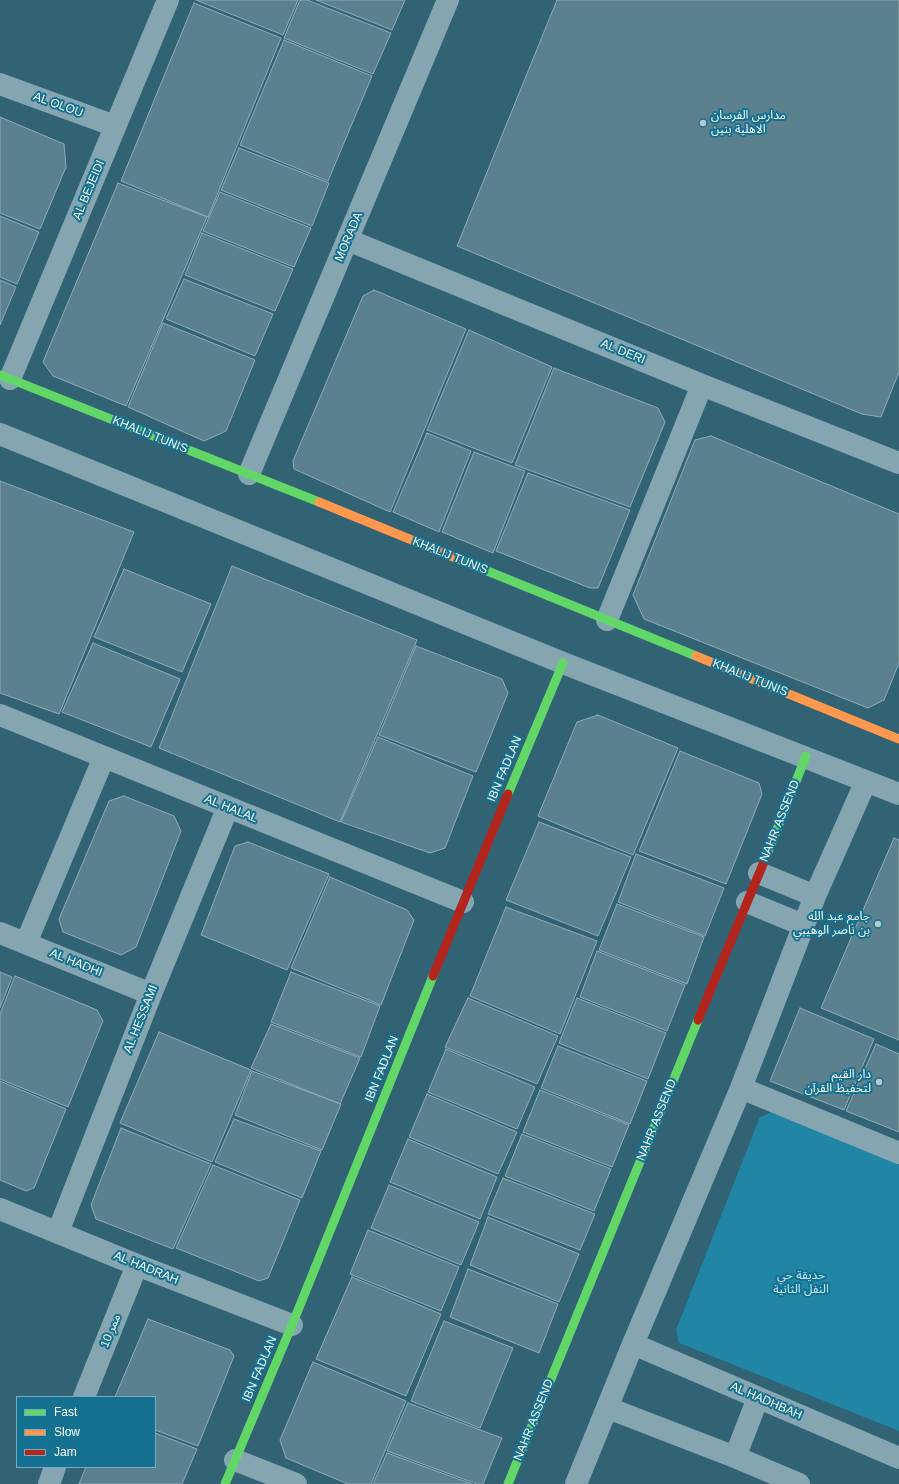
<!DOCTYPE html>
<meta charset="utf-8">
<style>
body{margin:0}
#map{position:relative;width:899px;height:1484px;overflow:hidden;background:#316375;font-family:Helvetica,sans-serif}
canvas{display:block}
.legend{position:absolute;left:16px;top:1396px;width:140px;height:72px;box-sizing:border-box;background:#147192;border:1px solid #72aabe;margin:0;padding:5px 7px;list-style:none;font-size:12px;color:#fff}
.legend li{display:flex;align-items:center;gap:8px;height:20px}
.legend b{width:20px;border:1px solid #72aabe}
</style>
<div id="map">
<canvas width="899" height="1484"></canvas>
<ul class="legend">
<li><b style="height:5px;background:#63d668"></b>Fast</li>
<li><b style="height:5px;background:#ff974d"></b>Slow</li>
<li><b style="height:5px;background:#b3261e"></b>Jam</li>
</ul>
</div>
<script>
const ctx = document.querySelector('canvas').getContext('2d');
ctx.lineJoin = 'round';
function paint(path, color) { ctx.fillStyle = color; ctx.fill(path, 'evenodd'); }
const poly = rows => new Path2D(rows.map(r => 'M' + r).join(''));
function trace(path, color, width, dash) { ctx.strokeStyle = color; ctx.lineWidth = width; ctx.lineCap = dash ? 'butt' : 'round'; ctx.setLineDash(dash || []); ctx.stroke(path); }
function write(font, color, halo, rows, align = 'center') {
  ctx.font = font + ' Helvetica,"Noto Sans Arabic",sans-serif'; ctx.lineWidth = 4; ctx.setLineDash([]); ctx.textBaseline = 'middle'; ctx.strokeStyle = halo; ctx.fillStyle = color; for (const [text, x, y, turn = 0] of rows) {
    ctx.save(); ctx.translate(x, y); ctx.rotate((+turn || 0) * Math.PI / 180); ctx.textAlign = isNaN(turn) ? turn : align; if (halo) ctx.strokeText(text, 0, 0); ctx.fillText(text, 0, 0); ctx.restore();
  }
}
paint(poly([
 [775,1111,899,1161,899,1431,679,1343,676,1330,760,1117]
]), '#2186a6');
const building = poly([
 [196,0,298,0,283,35,196,0],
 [300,0,307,0,391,33,373,74,284,38,300,0],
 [316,0,405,0,392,30,316,0],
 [557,0,899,0,899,372,881,417,862,414,457,246,557,0],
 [194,3,281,38,208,217,121,181,194,3],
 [284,40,372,76,328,181,240,145,284,40],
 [0,117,64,144,66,167,40,229,0,213,0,117],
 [239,148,329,183,312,226,221,190,239,148],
 [118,183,207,217,126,406,53,376,43,362,118,183],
 [220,192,311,228,294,267,203,231,220,192],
 [0,216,39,232,17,284,0,277,0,216],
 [202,233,293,269,275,311,185,275,202,233],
 [184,279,273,314,255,356,166,319,184,279],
 [0,280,16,287,0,325,0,280],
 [374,290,466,329,390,512,294,469,293,461,363,296,374,290],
 [163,323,255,360,226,431,204,441,128,407,163,323],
 [469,330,552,367,512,463,427,430,469,330],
 [554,368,658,408,665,422,630,507,515,465,554,368],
 [427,433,471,451,439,532,393,512,427,433],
 [711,436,899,514,899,663,884,700,868,708,644,619,633,595,695,440,711,436],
 [474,452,525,471,493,553,442,532,474,452],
 [528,473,630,510,598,588,590,588,496,551,528,473],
 [0,481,134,532,59,714,0,693,0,481],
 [232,566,417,640,340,822,159,748,232,566],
 [124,569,211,604,182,672,94,637,124,569],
 [93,643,180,679,151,747,62,712,93,643],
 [416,646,502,679,508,693,476,772,379,735,416,646],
 [598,715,678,748,633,855,538,816,577,722,598,715],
 [378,737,473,776,445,848,430,853,341,822,378,737],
 [680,751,759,783,762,794,726,884,639,851,680,751],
 [124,796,174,816,181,831,136,947,121,955,63,932,59,919,109,801,124,796],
 [539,822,631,857,598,936,506,900,539,822],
 [894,838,899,840,899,1040,821,1008,894,838],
 [248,842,329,874,287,970,201,935,235,846,248,842],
 [636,854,724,888,705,936,618,902,636,854],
 [330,877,407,910,414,920,381,1005,291,968,330,877],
 [617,904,704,937,687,984,599,950,617,904],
 [506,907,597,941,560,1034,470,996,506,907],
 [597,951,685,985,667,1031,580,997,597,951],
 [0,972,12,977,0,1008,0,972],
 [291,972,380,1006,361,1057,271,1022,291,972],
 [15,976,97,1010,103,1021,68,1107,0,1079,0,1014,15,976],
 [468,998,558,1036,537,1084,445,1047,468,998],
 [577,998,666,1033,648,1079,559,1043,577,998],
 [800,1008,874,1039,844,1110,770,1081,800,1008],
 [271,1024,360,1058,340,1104,251,1068,271,1024],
 [159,1032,251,1070,212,1162,120,1123,159,1032],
 [876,1044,899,1054,899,1132,846,1111,876,1044],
 [558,1046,647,1081,630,1124,541,1088,558,1046],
 [446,1049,535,1087,517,1129,428,1092,446,1049],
 [252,1071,341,1104,322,1150,235,1115,252,1071],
 [0,1081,66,1109,34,1188,26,1191,0,1180,0,1081],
 [540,1090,629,1125,612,1167,523,1132,540,1090],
 [427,1094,517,1132,498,1174,409,1137,427,1094],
 [234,1119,321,1151,302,1198,215,1162,234,1119],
 [121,1128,211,1164,173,1249,96,1219,91,1205,121,1128],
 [522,1134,611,1169,594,1211,505,1176,522,1134],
 [408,1139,497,1177,480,1219,390,1182,408,1139],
 [213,1165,300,1200,268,1278,259,1281,176,1248,213,1165],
 [503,1178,595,1214,580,1250,488,1214,503,1178],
 [389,1185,479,1222,461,1265,371,1228,389,1185],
 [488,1217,579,1254,559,1302,470,1265,488,1217],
 [368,1230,459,1267,441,1311,350,1274,368,1230],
 [468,1269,558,1304,539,1353,450,1317,468,1269],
 [352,1277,441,1314,406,1396,316,1359,352,1277],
 [148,1319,230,1350,234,1356,198,1446,155,1430,155,1397,115,1397,148,1319],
 [444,1321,513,1348,480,1428,411,1401,444,1321],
 [313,1362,406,1401,371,1484,348,1484,286,1458,280,1440,313,1362],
 [408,1403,502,1438,483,1484,477,1484,387,1451,408,1403],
 [155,1433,197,1449,182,1484,79,1484,86,1467,155,1467,155,1433],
 [387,1453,472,1484,373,1484,387,1453]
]);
paint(building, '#5b818e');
trace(building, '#8eacb6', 1);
trace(poly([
 [0,84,115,126],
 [348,240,702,385,899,463],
 [10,379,168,0],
 [0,434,563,663,899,794],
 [249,474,448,0],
 [607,620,702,385],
 [0,715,463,902],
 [759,873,815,896],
 [747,902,803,925],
 [0,933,151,994],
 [26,943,104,757],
 [741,1088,899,1153],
 [0,1209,137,1265,292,1325],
 [58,1232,151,994,228,807],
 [633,1344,899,1458],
 [84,1397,137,1265],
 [608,1408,735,1457,799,1484],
 [735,1457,758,1398],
 [235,1460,296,1484],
 [49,1484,55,1467],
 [576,1484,633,1344,741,1088,815,896,866,781]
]), '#85a6b1', 22);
trace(poly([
 [0,375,319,502],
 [458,559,696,656],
 [508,794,563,663],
 [766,857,806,756],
 [225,1484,292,1325,433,976],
 [508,1484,698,1020]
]), '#63d668', 9);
trace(poly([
 [319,502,458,559],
 [696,656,899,739]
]), '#ff974d', 9);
trace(poly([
 [433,976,508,794],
 [698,1020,766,857]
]), '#b3261e', 9);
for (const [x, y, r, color] of [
 [703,123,4,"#b7c8cf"],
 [878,924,4,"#b7c8cf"],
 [879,1082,4,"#b7c8cf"]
]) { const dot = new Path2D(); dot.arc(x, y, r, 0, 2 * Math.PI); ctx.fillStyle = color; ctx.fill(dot); trace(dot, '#147192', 1.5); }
write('12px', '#fff', '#147192', [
 ["AL OLOU",58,105,20],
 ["AL BEJEIDI",89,190,-67],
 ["MORADA",349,237,-67],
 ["AL DERI",623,352,22],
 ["KHALIJ TUNIS",150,435,22],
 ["KHALIJ TUNIS",450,556,22],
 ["KHALIJ TUNIS",750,678,22],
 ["IBN FADLAN",505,769,-67],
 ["AL HALAL",231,809,22],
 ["NAHR ASSEND",780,821,-68],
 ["AL HADHI",76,963,22],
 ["AL HESSAMI",141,1019,-68],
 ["IBN FADLAN",382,1069,-68],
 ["NAHR ASSEND",657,1120,-68],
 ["AL HADRAH",146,1268,22],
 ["ممر 10",111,1331,-68],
 ["IBN FADLAN",260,1369,-67],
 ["AL HADHBAH",766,1401,23],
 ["NAHR ASSEND",534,1420,-68]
]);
write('12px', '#fff', '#147192', [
 ["مدارس الفرسان",711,116,"left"],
 ["الاهلية بنين",711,130,"left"],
 ["جامع عبد الله",870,917],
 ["بن ناصر الوهيبي",870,931],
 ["دار القيم",871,1075],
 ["لتحفيظ القرآن",871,1089]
], 'right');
write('12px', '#c9f0fc', '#147192', [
 ["حديقة حي",801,1276],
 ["النفل الثانية",801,1290]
]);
</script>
